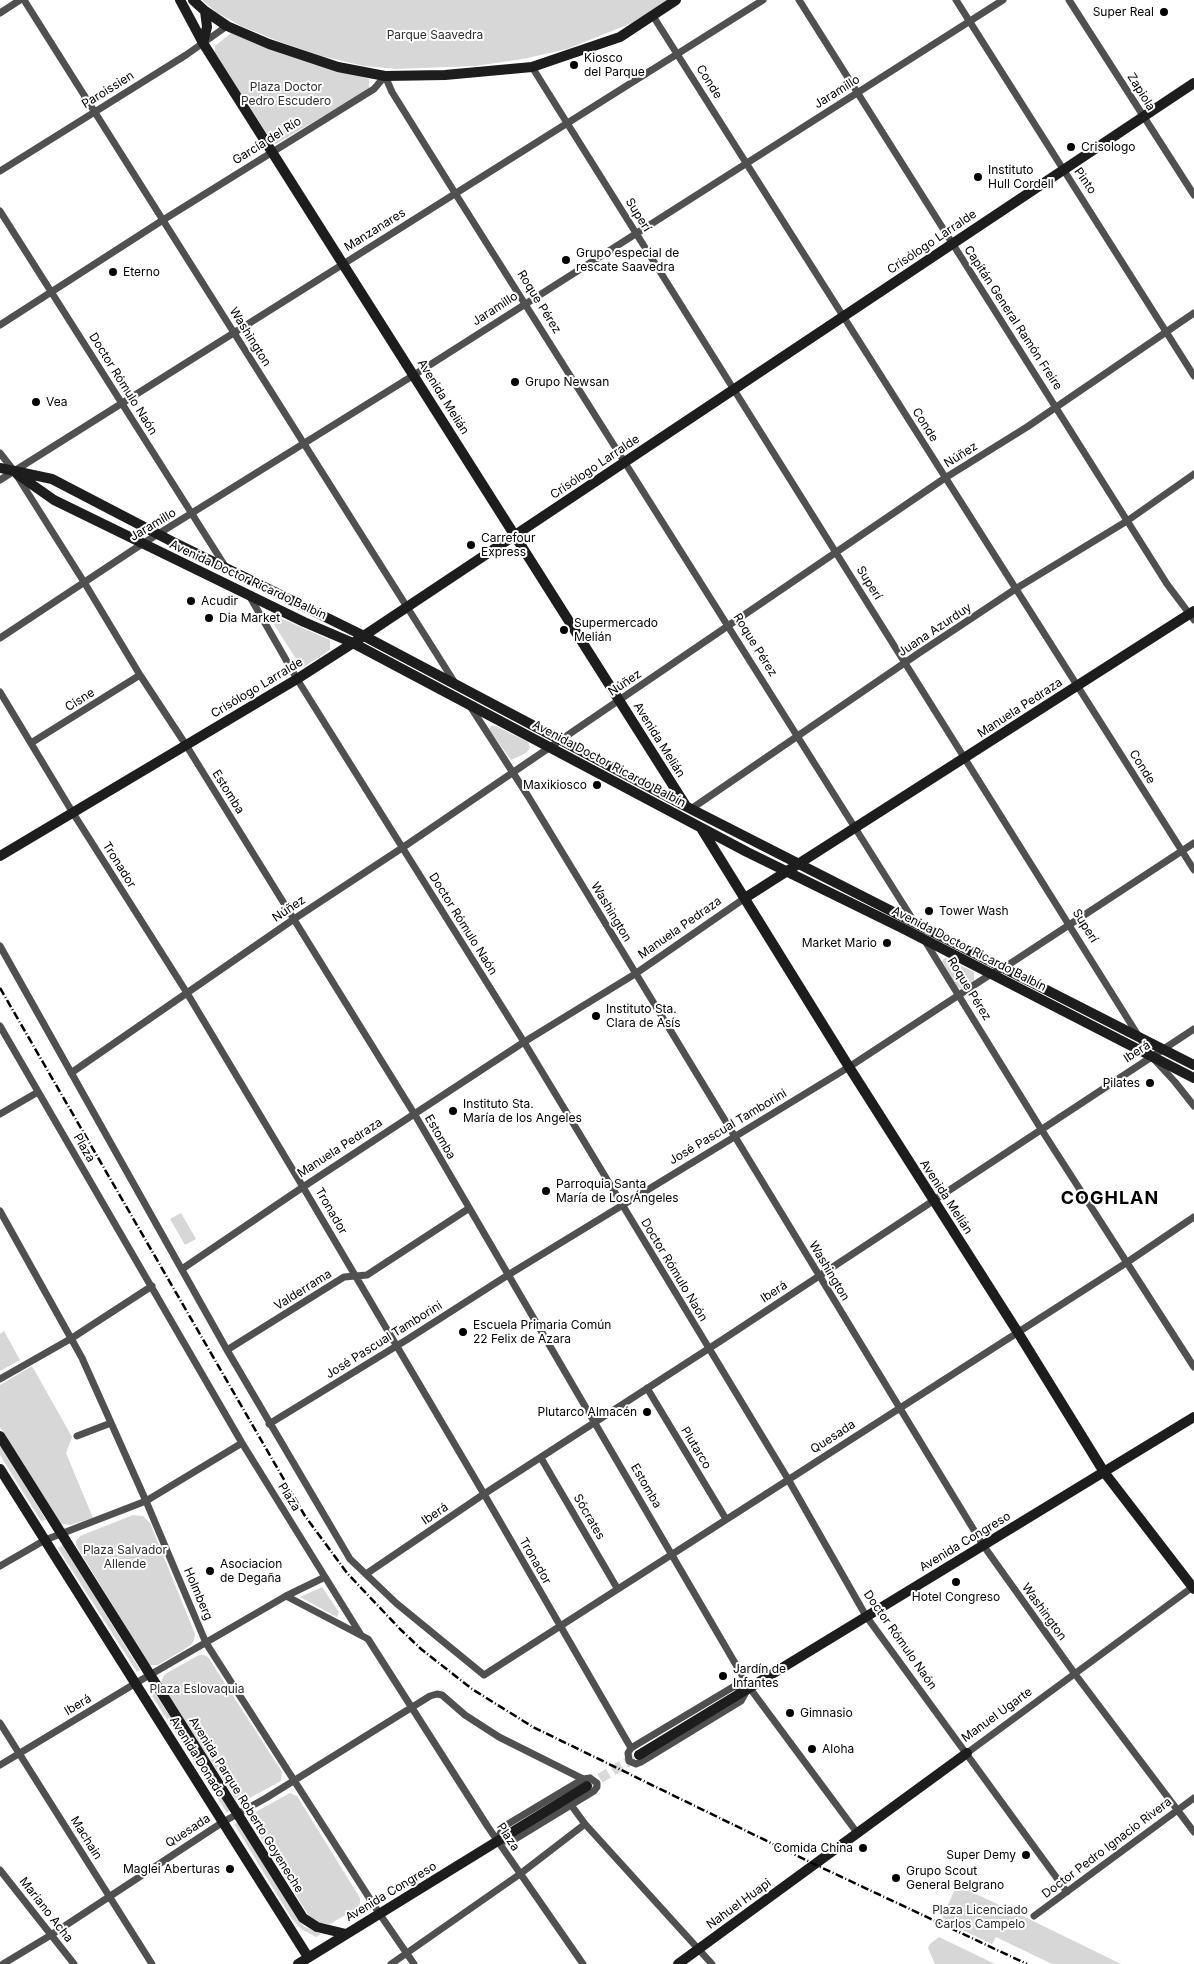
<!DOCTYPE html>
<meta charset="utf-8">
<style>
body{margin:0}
canvas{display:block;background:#fff}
</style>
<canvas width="1194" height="1964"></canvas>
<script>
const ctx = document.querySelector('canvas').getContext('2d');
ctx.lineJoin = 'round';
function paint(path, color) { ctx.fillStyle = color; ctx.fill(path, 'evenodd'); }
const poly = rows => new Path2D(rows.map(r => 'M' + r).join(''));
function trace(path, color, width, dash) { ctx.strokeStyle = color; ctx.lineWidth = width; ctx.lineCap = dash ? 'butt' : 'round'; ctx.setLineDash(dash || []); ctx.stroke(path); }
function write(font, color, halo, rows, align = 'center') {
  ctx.font = font + ' Inter,sans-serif'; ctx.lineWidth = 4; ctx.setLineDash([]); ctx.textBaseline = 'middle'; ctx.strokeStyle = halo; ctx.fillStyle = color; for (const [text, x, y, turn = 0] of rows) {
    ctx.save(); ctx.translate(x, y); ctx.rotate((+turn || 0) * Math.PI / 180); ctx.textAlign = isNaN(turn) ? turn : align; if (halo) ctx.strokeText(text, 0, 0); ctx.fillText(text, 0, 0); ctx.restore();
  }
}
paint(poly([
 [202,0,667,0,637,21,567,49,523,59,475,66,396,69,364,66,321,56,278,41,241,26,216,12],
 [231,33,287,55,369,79,369,89,276,144,273,143,215,53,215,46],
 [280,618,330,640,330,650,302,668,273,623],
 [493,725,528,742,530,748,526,753,511,760,490,731,490,727],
 [945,958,974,972,974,981,961,988,957,987,942,961],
 [181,1213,196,1239,185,1245,170,1219],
 [4,1331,20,1360,0,1371,0,1334],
 [32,1366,72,1437,66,1453,93,1518,70,1525,62,1524,58,1519,0,1427,0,1385],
 [0,1445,46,1520,41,1521,0,1455],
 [133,1515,143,1516,150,1523,195,1634,194,1640,191,1645,158,1665,150,1665,147,1662,76,1545,76,1541,80,1536],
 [63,1545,140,1670,137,1672,58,1548],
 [322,1587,339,1612,337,1617,300,1597],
 [199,1655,204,1655,208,1657,282,1772,281,1781,242,1802,236,1800,161,1684,162,1679,165,1674],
 [155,1693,230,1810,227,1813,152,1696],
 [290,1793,297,1796,360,1898,360,1904,356,1909,330,1924,320,1923,309,1916,250,1821,252,1814],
 [239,1822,297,1918,303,1926,321,1934,316,1937,301,1929,292,1919,234,1824],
 [957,1885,1029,1919,1121,1964,1052,1964,996,1937,992,1944,941,1920],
 [939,1937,995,1964,935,1964,928,1948,931,1943]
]), '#d7d7d7');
trace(poly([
 [587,1786,639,1755]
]), '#d9d9d9', 10, [10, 5]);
trace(poly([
 [24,0,455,683],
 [799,0,1167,584,1194,620],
 [956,0,1194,376],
 [1069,0,1194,195],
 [0,13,20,0],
 [653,16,1194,870],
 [532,67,1151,1056,1175,1082,1194,1106],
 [0,171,186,55,227,26],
 [0,211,225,566],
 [0,325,163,220,374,89,385,76,392,92,455,193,915,923],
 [0,453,14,471,84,582,140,675,186,745,415,1115,749,1687,858,1834],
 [0,480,763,0],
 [250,597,297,679,524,1042,788,1479,866,1616,1067,1892],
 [0,638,142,544,414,375,1003,0],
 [0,692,73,813,187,993,303,1187,484,1494,631,1748],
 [470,706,528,796,983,1545,1075,1674,1194,1832],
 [31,743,140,675],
 [691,809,919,653,1017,588,1127,521,1194,474],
 [925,941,1041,1129,1194,1367],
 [0,946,227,1350,350,1559,396,1603,484,1675,1126,1263,1194,1217],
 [0,1026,242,1443,361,1635],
 [71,1073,294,919,402,848,945,478,1027,427,1194,313],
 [0,1114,38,1092],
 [0,1211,82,1358,146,1501,206,1643,379,1913,414,1964],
 [182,1269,303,1187,524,1042,635,974,745,898],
 [227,1350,344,1277,367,1275,468,1209],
 [0,1379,72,1338,152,1286],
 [647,1388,726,1519],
 [269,1424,408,1339,508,1275,849,1067,991,974,1005,967,1194,843],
 [77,1436,111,1423],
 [541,1458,617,1588],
 [0,1566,45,1540,146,1501,242,1443],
 [366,1574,484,1494,722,1340,1194,1029],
 [286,1596,368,1639,488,1827,583,1964],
 [733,1687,749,1687,741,1701,641,1762,636,1764,629,1761,628,1753,631,1748,733,1687],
 [0,1723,152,1964],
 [967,1753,1194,1586],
 [0,1765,136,1683,286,1596,325,1577],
 [590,1778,597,1783,597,1787,594,1791,512,1841,497,1841,503,1827,583,1779,590,1778],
 [571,1805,585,1824,712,1964],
 [0,1870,74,1964],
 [1034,1916,1194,1798],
 [3,1964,51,1935,223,1822,266,1798,430,1696,437,1694,442,1695,465,1715,499,1737,583,1779],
 [391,1964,520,1874,585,1824]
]), '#505050', 7);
trace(poly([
 [180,0,203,43,686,806],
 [193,0,205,11,227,26,269,44,338,67,385,76,445,75,532,67,620,37,676,0],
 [203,43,207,27,205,11],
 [0,468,52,479,173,542,364,636,691,809,1194,1065],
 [17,474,54,500,304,622,353,643,747,852,902,928,1194,1078],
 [701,828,849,1067,1017,1331,1104,1472,1194,1589],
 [0,856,297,679,353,643,1194,83],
 [745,898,1194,611],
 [0,1436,303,1918,317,1927,346,1934],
 [0,1469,308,1957],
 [639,1755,1194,1417],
 [298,1964,587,1786],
 [678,1964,967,1753]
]), '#1d1d1d', 10);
trace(poly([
 [0,988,305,1516,347,1573,400,1629,421,1649,472,1689,533,1727,814,1864,1027,1964]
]), '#000', 2.5, [8, 2.5, 1, 2.5]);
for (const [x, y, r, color] of [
 [1164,12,5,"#000"],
 [574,65,5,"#000"],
 [1071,147,5,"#000"],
 [978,177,5,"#000"],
 [566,260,5,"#000"],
 [113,272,5,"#000"],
 [515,382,5,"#000"],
 [36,402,5,"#000"],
 [471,545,5,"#000"],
 [191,601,5,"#000"],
 [209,618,5,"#000"],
 [564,630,5,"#000"],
 [597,785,5,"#000"],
 [929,911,5,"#000"],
 [887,943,5,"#000"],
 [596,1016,5,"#000"],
 [1150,1083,5,"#000"],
 [453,1111,5,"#000"],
 [546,1191,5,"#000"],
 [463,1332,5,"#000"],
 [647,1412,5,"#000"],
 [210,1571,5,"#000"],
 [956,1582,5,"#000"],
 [723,1676,5,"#000"],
 [790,1713,5,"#000"],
 [812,1749,5,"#000"],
 [863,1848,5,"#000"],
 [1026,1855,5,"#000"],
 [230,1869,5,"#000"],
 [896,1878,5,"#000"]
]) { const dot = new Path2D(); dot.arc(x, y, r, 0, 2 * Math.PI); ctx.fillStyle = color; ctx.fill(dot); trace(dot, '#fff', 2); }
write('12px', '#000', '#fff', [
 ["Super Real",1154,12,"right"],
 ["Kiosco",584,58],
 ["del Parque",584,72],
 ["Crisologo",1081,147],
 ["Instituto",988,170],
 ["Hull Cordell",988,184],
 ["Grupo especial de",576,253],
 ["rescate Saavedra",576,267],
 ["Eterno",123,272],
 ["Grupo Newsan",525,382],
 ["Vea",46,402],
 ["Carrefour",481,538],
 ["Express",481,552],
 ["Acudir",201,601],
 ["Dia Market",219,618],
 ["Supermercado",574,623],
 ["Melián",574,637],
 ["Maxikiosco",587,785,"right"],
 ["Tower Wash",939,911],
 ["Market Mario",877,943,"right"],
 ["Instituto Sta.",606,1009],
 ["Clara de Asís",606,1023],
 ["Pilates",1140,1083,"right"],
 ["Instituto Sta.",463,1104],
 ["María de los Angeles",463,1118],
 ["Parroquia Santa",556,1184],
 ["María de Los Ángeles",556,1198],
 ["Escuela Primaria Común",473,1325],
 ["22 Felix de Azara",473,1339],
 ["Plutarco Almacén",637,1412,"right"],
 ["Asociacion",220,1564],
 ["de Degaña",220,1578],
 ["Hotel Congreso",956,1597,"center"],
 ["Jardín de",733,1669],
 ["Infantes",733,1683],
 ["Gimnasio",800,1713],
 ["Aloha",822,1749],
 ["Comida China",853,1848,"right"],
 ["Super Demy",1016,1855,"right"],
 ["Maglei Aberturas",220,1869,"right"],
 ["Grupo Scout",906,1871],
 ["General Belgrano",906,1885]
], 'left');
write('12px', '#2e2e2e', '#fff', [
 ["Parque Saavedra",435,35],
 ["Plaza Doctor",286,87],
 ["Pedro Escudero",286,101],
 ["Plaza Salvador",125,1550],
 ["Allende",125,1564],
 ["Plaza Eslovaquia",197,1689],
 ["Plaza Licenciado",980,1910],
 ["Carlos Campelo",980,1924]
]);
write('12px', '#000', '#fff', [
 ["Conde",709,82,58],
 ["Paroissien",108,90,-32],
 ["Jaramillo",837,92,-32],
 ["Zapiola",1141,92,58],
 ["García del Río",267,141,-32],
 ["Pinto",1085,181,55],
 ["Superí",638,215,58],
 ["Manzanares",375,230,-32],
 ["Crisólogo Larralde",932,242,-34],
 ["Roque Pérez",539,302,58],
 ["Jaramillo",495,309,-33],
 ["Capitán General Ramón Freire",1013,318,57],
 ["Washington",250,337,58],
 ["Doctor Rómulo Naón",123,384,58],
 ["Avenida Melián",443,397,58],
 ["Conde",925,425,58],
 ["Núñez",961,455,-32],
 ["Crisólogo Larralde",595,467,-34],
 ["Jaramillo",153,525,-31],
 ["Avenida Doctor Ricardo Balbín",248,580,25],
 ["Superí",869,583,58],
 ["Juana Azurduy",935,630,-34],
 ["Roque Pérez",755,645,58],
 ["Núñez",625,683,-34],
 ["Crisólogo Larralde",257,688,-31],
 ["Cisne",80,700,-32],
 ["Manuela Pedraza",1020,708,-33],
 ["Avenida Melián",659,740,58],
 ["Avenida Doctor Ricardo Balbín",609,764,28],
 ["Conde",1142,767,58],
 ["Estomba",228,792,58],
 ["Tronador",119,865,58],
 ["Núñez",289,909,-34],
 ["Washington",611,912,59],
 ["Doctor Rómulo Naón",463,924,58],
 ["Superí",1085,926,58],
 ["Manuela Pedraza",680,928,-35],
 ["Avenida Doctor Ricardo Balbín",969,949,27],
 ["Roque Pérez",969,989,58],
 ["Iberá",1137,1052,-33],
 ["José Pascual Tamborini",728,1127,-31],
 ["Estomba",440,1137,60],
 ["Plaza",84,1148,60],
 ["Manuela Pedraza",340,1148,-33],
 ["Avenida Melián",946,1197,57],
 ["Tronador",331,1211,60],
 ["Doctor Rómulo Naón",674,1270,59],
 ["Washington",829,1271,59],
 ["Valderrama",303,1290,-32],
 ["Iberá",774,1292,-33],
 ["José Pascual Tamborini",384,1340,-32],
 ["Quesada",833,1437,-33],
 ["Plutarco",696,1448,59],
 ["Estomba",646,1486,60],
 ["Plaza",289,1497,58],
 ["Iberá",435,1514,-34],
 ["Sócrates",589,1517,60],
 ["Avenida Congreso",965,1542,-31],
 ["Tronador",535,1561,60],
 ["Holmberg",198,1594,67],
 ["Washington",1044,1612,54],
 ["Doctor Rómulo Naón",900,1640,55],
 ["Iberá",78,1705,-31],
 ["Manuel Ugarte",997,1715,-36],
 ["Avenida Donado",197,1757,58],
 ["Avenida Parque Roberto Goyeneche",246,1805,58],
 ["Quesada",188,1831,-33],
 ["Plaza",508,1837,56],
 ["Machain",86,1838,58],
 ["Doctor Pedro Ignacio Rivera",1107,1848,-37],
 ["Avenida Congreso",391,1892,-31],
 ["Nahuel Huapi",739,1904,-36],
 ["Mariano Acha",46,1910,52]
]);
ctx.letterSpacing = '1px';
write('bold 18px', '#000', '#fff', [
 ["COGHLAN",1110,1199]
]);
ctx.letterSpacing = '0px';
</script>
